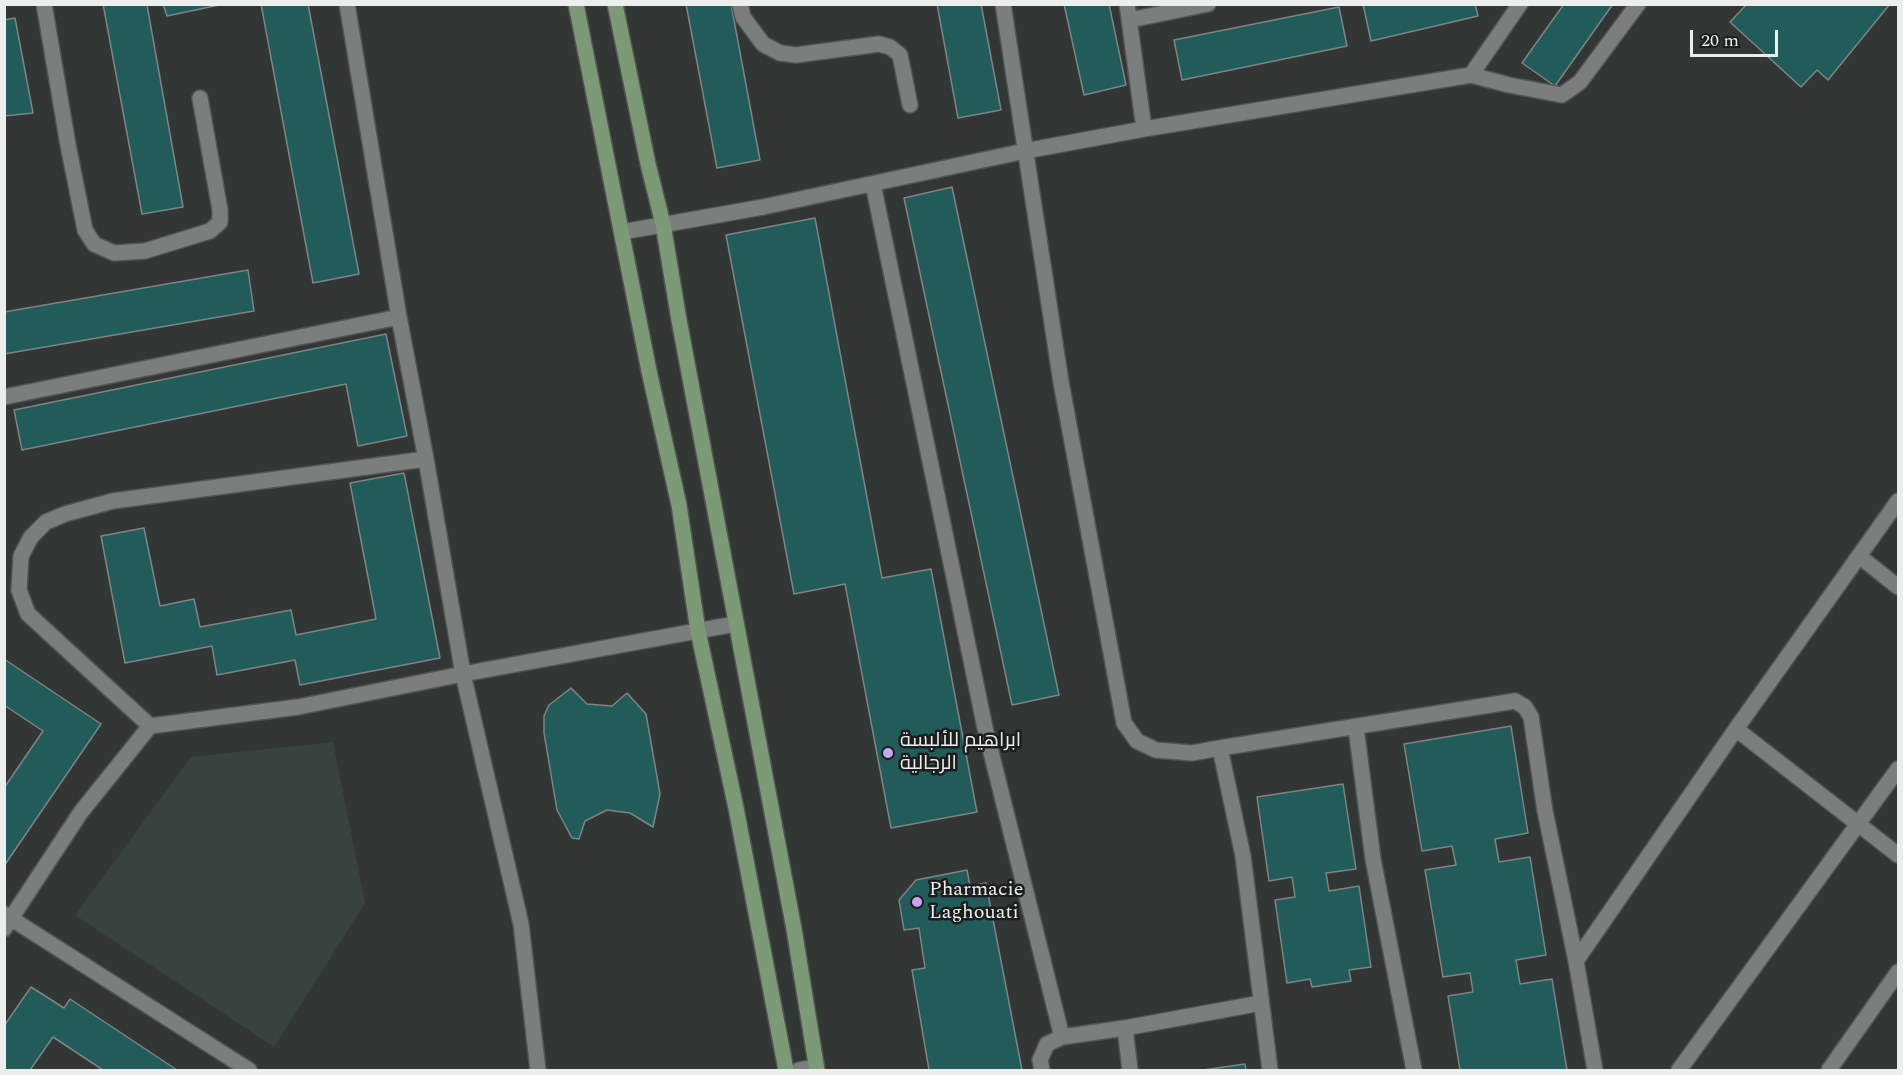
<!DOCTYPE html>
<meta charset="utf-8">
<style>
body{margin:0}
#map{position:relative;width:1903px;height:1075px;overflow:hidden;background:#323735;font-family:Spectral,serif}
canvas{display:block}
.frame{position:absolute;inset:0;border:6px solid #ebeeed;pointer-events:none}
.scale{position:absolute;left:1690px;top:30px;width:88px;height:27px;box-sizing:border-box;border:3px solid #ebeeed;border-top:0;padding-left:8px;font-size:18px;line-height:21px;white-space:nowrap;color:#ebeeed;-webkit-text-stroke:4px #1c1e1d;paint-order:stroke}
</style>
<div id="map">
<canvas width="1903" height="1075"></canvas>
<div class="frame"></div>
<div class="scale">20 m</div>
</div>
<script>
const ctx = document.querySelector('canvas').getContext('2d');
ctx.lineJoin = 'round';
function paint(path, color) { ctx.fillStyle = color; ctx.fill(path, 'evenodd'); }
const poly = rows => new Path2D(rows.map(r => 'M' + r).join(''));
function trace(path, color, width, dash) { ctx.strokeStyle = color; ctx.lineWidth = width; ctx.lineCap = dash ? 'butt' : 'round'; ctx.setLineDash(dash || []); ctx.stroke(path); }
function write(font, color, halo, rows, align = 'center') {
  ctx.font = font + ' Spectral,Cairo,serif'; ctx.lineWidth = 5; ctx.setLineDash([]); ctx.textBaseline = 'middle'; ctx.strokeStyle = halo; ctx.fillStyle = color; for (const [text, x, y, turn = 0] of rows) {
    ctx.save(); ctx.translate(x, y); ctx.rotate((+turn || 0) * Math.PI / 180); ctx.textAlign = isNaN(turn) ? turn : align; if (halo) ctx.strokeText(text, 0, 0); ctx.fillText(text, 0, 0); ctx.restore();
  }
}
paint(poly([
 [333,742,365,903,274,1047,75,915,191,757]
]), '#38433f');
const building = poly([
 [103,4,149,4,147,5,183,207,142,214,103,4],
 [163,4,224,4,167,16,163,4],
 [261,4,308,4,359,274,313,283,261,4],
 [686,4,731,4,760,160,717,168,686,4],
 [937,4,981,4,1001,110,958,118,937,4],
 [1064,4,1109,4,1126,85,1084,95,1064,4],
 [1363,4,1475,4,1478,16,1371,41,1363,4],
 [1564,4,1613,4,1555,86,1522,63,1564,4],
 [1747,4,1890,4,1828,80,1817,70,1801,87,1730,22,1747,4],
 [1339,7,1347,46,1182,80,1174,40,1339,7],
 [15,18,33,113,4,116,4,20,15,18],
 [952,187,1059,695,1012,705,904,198,952,187],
 [815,218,882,578,931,569,977,812,891,828,845,584,794,594,726,235,815,218],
 [248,270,254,311,4,354,4,312,248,270],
 [386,334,407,436,358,446,346,384,22,450,14,410,386,334],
 [404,473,440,658,300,685,295,660,217,675,212,646,125,663,101,536,144,528,160,606,194,599,200,627,291,610,296,635,376,619,350,483,404,473],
 [4,659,101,724,4,866,4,788,43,731,4,705,4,659],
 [571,688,587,704,612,706,627,693,646,714,660,794,653,827,630,813,607,810,585,821,579,839,572,838,557,810,544,733,544,716,549,705,571,688],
 [1511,726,1528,833,1495,839,1499,862,1530,857,1546,955,1516,960,1520,984,1552,979,1567,1070,1460,1070,1448,996,1473,992,1470,973,1443,977,1425,870,1456,865,1452,846,1422,851,1404,744,1511,726],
 [1343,784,1356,869,1326,873,1329,891,1359,886,1371,967,1349,970,1351,981,1312,987,1310,979,1287,983,1275,900,1295,897,1292,877,1269,881,1257,797,1343,784],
 [967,870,970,886,986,883,1022,1070,929,1070,912,970,925,968,919,928,904,930,899,900,916,880,967,870],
 [31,987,64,1008,70,999,177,1070,103,1070,53,1037,30,1070,4,1070,4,1026,31,987],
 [1245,1064,1246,1070,1203,1070,1245,1064]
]);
paint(building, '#215c5b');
trace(building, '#7e8484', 1.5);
const street = poly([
 [44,4,68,145,85,230,94,244,114,253,145,251,210,231,220,222,220,210,200,98],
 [347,4,399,317,426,459,463,674,521,924,538,1070],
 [740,4,743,17,763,44,780,53,796,55,879,44,890,47,900,55,910,105],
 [1003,4,1061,382,1124,723,1137,741,1156,750,1192,753,1220,748],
 [1127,4,1144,129],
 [1130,20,1208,4],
 [1471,75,1509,85,1562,95,1580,82,1638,4],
 [873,184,985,728,1062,1037],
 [622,232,763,207,1025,151,1144,129,1471,75,1520,4],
 [4,397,399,317],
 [1859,556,1898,587],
 [150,726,28,614,19,590,21,556,31,537,46,522,65,514,113,501,426,459],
 [1356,728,1373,859,1414,1070],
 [1736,729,1898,855],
 [4,914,249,1070],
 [4,929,81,812,150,726,298,707,463,674,735,624],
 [1125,1028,1130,1070],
 [799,1070,816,1067],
 [1042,1070,1040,1060,1047,1044,1062,1037,1125,1028,1261,1003],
 [1270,1070,1243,856,1220,748,1515,701,1525,707,1531,717,1545,811,1576,961],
 [1595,1070,1576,961,1736,729,1898,501],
 [1679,1070,1898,769],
 [1829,1070,1898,972]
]);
const secondary = poly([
 [576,4,649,371,679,505,698,631,736,808,786,1070],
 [615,4,648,164,663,224,679,320,794,929,817,1070]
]);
trace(street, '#505452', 18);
trace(secondary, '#505452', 18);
trace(street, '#7a7f7d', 15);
trace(secondary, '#7b9a75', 15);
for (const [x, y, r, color] of [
 [888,753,6,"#c6a6f0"],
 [917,902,6,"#c6a6f0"]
]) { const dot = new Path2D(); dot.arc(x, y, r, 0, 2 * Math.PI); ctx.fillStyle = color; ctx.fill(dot); trace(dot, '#1c1e1d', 2); }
write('20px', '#ebeeed', '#1c1e1d', [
 ["ابراهيم للألبسة",900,742],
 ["الرجالية",900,765],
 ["Pharmacie",929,891],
 ["Laghouati",929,914]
], 'left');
</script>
